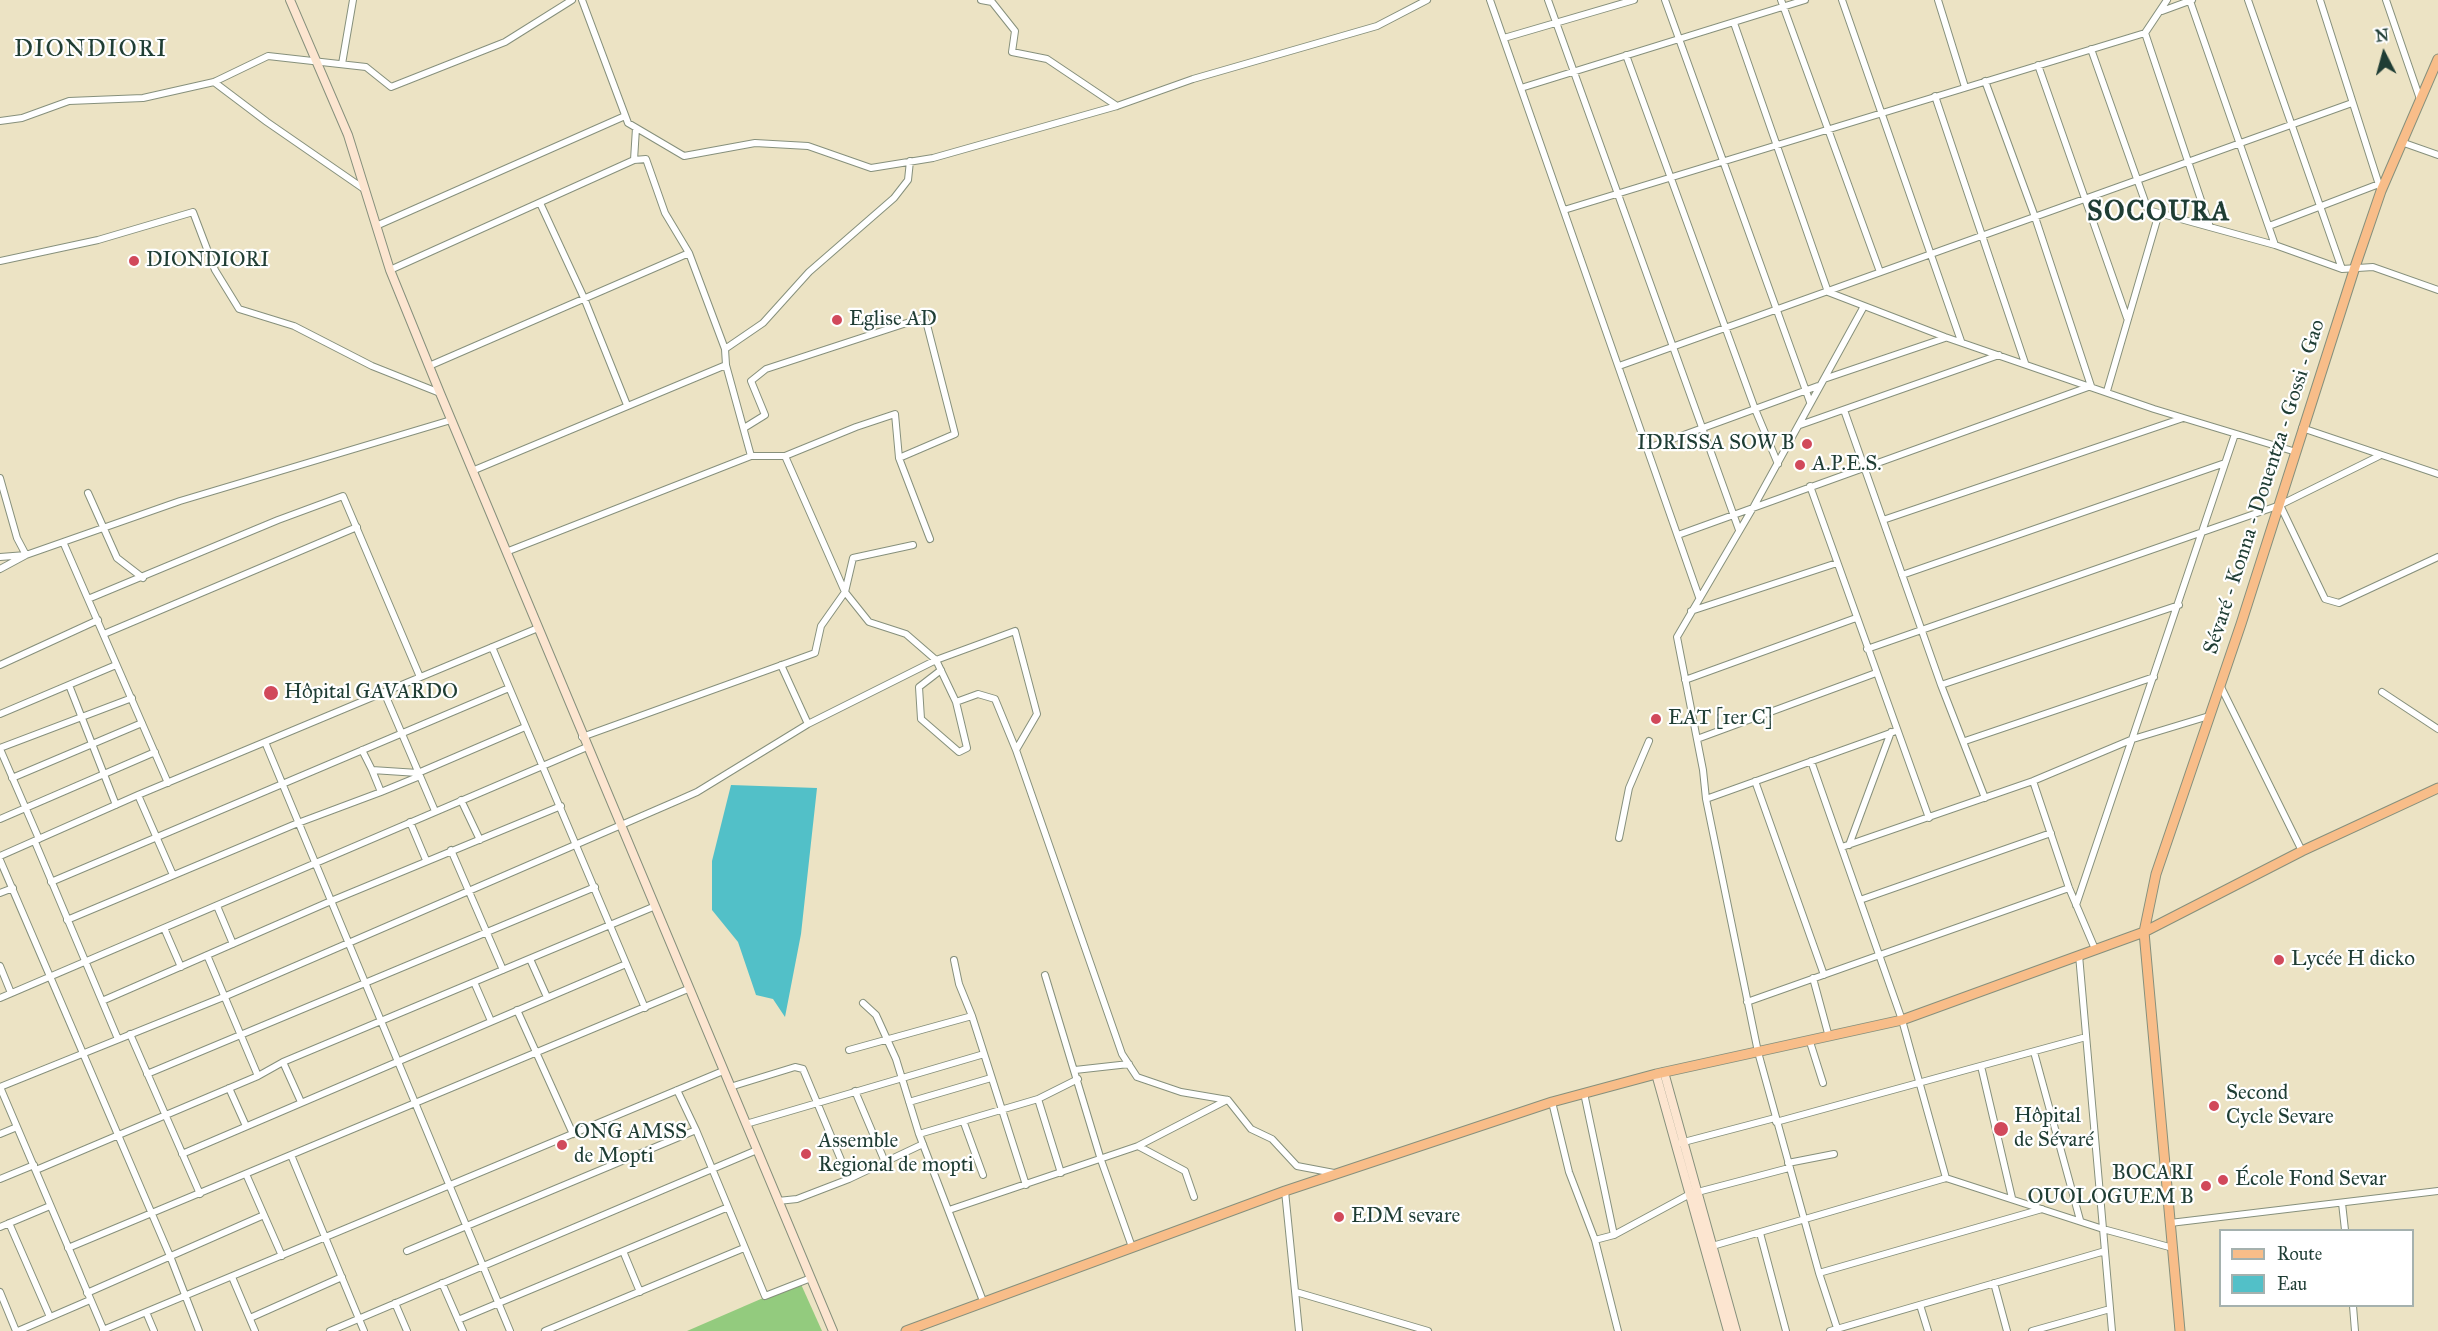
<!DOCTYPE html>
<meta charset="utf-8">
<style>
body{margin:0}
#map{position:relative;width:2438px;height:1331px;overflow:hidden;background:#ece3c4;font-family:"IM FELL Great Primer",serif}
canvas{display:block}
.legend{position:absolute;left:2219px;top:1229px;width:195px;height:78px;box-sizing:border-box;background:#fff;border:2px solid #a5b1ae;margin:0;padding:8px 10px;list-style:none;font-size:18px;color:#1f3d34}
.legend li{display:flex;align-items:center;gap:12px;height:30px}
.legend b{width:30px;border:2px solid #a5b1ae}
.north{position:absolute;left:2354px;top:24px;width:60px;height:60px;-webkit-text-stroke:4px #fff;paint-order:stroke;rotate:354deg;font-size:16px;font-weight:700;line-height:24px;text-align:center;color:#1f3d34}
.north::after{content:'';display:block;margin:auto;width:21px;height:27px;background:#1f3d34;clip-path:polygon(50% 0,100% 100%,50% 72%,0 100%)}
</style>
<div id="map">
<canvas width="2438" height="1331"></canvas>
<ul class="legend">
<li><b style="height:8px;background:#f8bd89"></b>Route</li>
<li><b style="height:16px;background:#52c0c8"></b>Eau</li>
</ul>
<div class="north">N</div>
</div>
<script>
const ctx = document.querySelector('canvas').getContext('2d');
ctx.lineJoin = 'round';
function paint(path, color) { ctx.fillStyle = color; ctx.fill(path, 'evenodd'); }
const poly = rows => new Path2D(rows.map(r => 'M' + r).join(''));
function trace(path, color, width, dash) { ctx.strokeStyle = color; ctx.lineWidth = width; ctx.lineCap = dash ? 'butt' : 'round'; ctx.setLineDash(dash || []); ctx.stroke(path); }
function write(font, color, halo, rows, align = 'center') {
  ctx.font = font + ' "IM FELL Great Primer",serif'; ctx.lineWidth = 4.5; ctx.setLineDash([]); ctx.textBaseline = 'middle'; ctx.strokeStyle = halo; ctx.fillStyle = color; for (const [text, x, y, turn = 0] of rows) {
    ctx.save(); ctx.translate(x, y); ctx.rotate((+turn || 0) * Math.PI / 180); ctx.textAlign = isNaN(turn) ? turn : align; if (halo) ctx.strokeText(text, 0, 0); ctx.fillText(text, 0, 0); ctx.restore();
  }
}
paint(poly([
 [800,1282,822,1331,687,1331]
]), '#93cb7e');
paint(poly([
 [731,785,817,788,801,934,785,1017,773,999,756,995,738,942,712,910,712,861]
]), '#52c0c8');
const street = poly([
 [582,0,628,123,684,156,755,143,808,146,871,168,933,158,1117,106,1193,79,1377,26,1427,0],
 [981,0,992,2,1015,31,1012,52,1047,59,1117,106],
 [1490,0,1699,597],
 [1548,0,1739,530],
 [1665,0,1810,402],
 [1781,0,1880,272],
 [1842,0,1961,341],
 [1938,0,1965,87],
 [2248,0,2342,269],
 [2320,0,2381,191],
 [2386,0,2420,99],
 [2190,1,2275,245],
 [2162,11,2192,0],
 [1734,23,1828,292,1945,337,2154,409,2296,452],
 [2145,33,2210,227],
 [1504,38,1634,0],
 [2091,49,2148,210,2275,245,2342,269,2373,267,2438,290],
 [1626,55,1755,409,1778,464],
 [342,64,353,0],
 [2038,65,2127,318],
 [214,82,267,122,364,189],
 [1521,88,1805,0],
 [1935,96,2025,363],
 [0,121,22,118,69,101,143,98,214,82,268,56,366,67,391,87,505,42,572,0],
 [2404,143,2438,155],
 [634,160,646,159,665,213,689,253],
 [540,203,584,298,627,405],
 [1564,210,2145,33,2167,0],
 [376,226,625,116],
 [2269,226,2379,184],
 [0,261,98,240,193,212,215,270,239,309,294,326,372,366,440,393],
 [390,270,634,160,636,128],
 [725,349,763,323,809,272,894,198,908,180,910,161],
 [429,366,689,253,725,349,726,365],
 [1619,366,2352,103],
 [1824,379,1945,338],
 [2107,391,2159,213],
 [1844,410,1941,685,1985,798],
 [1800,425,1999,355],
 [744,428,765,415,751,381,766,369,925,317,955,434,899,458,930,539],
 [2302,428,2438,474],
 [1648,448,1818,386],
 [751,456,785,456,845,592,869,622,906,634,936,660,956,702,978,694,995,699,1016,750],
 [785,456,856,427,895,414,899,458],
 [472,471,726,365,751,456,506,552],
 [0,478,17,538,26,555,0,569],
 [1810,486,1929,818],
 [88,493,117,558,143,578],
 [2280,505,2325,599,2339,603,2438,557],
 [1883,520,2183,418],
 [1678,535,2091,386,2035,217,1985,81],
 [64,544,168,783],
 [0,557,26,555,180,501,451,420],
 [1902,575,2225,463],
 [88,599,278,520,343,496,420,677],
 [1691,611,1837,563],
 [104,634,357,527],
 [492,647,645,1008],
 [1867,649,2280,505,2379,456],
 [0,665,98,620],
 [781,665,808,724],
 [941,670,919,687,921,719,959,752,967,748,956,702],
 [1685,680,1856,618],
 [69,685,116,805],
 [1941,685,2179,605],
 [2220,685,2302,851],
 [384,692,435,811],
 [2382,692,2438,729],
 [0,714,116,665],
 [582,737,815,653,821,626,845,592,853,558,913,545],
 [1697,739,1876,673],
 [1965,741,2154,677],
 [265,742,510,1331],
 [0,748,132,698],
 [0,749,39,839],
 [362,750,372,770],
 [1811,761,1902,1020,1946,1178],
 [12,778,142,723],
 [1755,781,1824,975],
 [2033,781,2069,888,2095,949],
 [381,792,420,776],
 [138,795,173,875],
 [1706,799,1896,731],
 [461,800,480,840],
 [0,819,155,752],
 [410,822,426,860],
 [1619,838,1629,788,1649,741],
 [35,842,118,1039],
 [1849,845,1891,732],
 [1842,847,2033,781,2133,739,2209,716],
 [451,850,503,970],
 [0,856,138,795,538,628],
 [0,860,170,1256,199,1331],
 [51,882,509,688],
 [0,893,13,888],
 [1860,900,2051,833],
 [2076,905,2235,434],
 [217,906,233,944],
 [67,920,298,823,381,792,372,770,418,773,525,727],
 [164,928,181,967],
 [207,955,258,1076],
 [2079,955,2112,1331],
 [530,959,547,997],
 [954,960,959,984,972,1016,1026,1185],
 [0,966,11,993],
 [1045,975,1101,1160,1132,1247],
 [1813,978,1829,1037],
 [474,982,491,1021],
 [0,998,587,747],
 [102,1001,331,901,561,806],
 [1747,1002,2069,888],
 [863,1003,876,1015,896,1059,919,1134,983,1301],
 [517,1010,573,1134],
 [130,1034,200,1194],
 [1810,1042,1823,1083],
 [849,1050,972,1016],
 [2034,1052,2080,1220],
 [283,1062,301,1102],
 [1981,1066,2012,1198],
 [1075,1070,1129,1064],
 [147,1074,595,887],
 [0,1087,226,996,679,800,697,792,808,724,936,660,1015,631,1037,714,1016,750,1122,1054,1137,1077,1181,1092,1228,1100,1251,1129,1272,1139,1297,1166,1334,1173],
 [0,1087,104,1331],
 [730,1087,795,1067,803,1069,849,1179],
 [229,1088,246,1126],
 [677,1090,696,1130,765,1296,811,1278],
 [855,1091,885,1162],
 [1584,1093,1614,1235],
 [1038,1099,1061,1173],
 [909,1102,991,1078],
 [1552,1102,1569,1172,1595,1240,1618,1331],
 [1776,1122,2086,1037],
 [964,1123,983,1175],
 [746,1124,984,1054],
 [0,1134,17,1127],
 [919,1134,1038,1099,1078,1079],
 [1680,1143,1775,1118],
 [1138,1146,1227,1100],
 [182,1154,626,964],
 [291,1155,364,1331],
 [1788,1163,1834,1154],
 [36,1170,258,1076,283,1062,653,907],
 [246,1174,282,1256],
 [0,1179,34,1165],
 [1285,1191,1299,1331],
 [778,1201,797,1199,849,1179,923,1144],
 [2342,1203,2345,1230],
 [949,1210,1138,1146,1185,1171,1194,1197],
 [9,1223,50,1317],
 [2170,1223,2438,1191],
 [0,1227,50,1206],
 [1760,1233,1786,1331],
 [1595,1240,1614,1235,1690,1194,1789,1168],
 [1709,1247,1946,1178,2103,1229,2173,1248],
 [68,1248,688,989],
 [407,1251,696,1130],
 [623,1251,640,1292],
 [1819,1273,2042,1209],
 [232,1277,255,1331],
 [442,1283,463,1331],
 [1994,1283,2007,1331],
 [0,1292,16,1331],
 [1296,1292,1428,1331],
 [87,1293,264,1215],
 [395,1303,407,1331],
 [1920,1305,1928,1331],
 [2353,1306,2355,1331],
 [146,1312,154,1331],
 [250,1318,342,1277],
 [458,1320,726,1208],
 [103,1330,723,1071],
 [18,1331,90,1300],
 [330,1331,757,1150],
 [545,1331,744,1248],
 [1830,1331,2105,1251],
 [1838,1331,1819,1273,1758,1052,1706,799,1703,770,1677,637,1754,506,1863,308],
 [2032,1331,2110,1309]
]);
const secondary = poly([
 [290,0,348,135,390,270,440,393,833,1331],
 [1664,1072,1736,1331],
 [1656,1074,1728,1331]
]);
const primary = poly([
 [906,1331,1285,1191,1552,1102,1656,1074,1902,1020,2144,932,2302,851,2438,788],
 [2180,1331,2144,932,2156,874,2241,624,2355,267,2381,191,2438,59]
]);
trace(street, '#86907c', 8);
trace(secondary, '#86907c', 10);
trace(primary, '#86907c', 11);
trace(street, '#fff', 6);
trace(secondary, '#fce5d0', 8);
trace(primary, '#f8bd89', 9);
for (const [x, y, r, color] of [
 [134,261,6,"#d1495b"],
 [837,320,6,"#d1495b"],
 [1807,444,6,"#d1495b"],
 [1800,465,6,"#d1495b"],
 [271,693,8,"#d1495b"],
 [1656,719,6,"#d1495b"],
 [2279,960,6,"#d1495b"],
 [2214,1106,6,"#d1495b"],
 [2001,1129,8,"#d1495b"],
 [562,1145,6,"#d1495b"],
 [806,1154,6,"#d1495b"],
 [2223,1180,6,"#d1495b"],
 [2206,1186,6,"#d1495b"],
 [1339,1217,6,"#d1495b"]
]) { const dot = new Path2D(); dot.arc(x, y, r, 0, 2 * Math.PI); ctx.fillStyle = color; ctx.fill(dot); trace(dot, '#fff', 2); }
write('21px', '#1f3d34', '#fff', [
 ["DIONDIORI",146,261],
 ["Eglise AD",849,320],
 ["IDRISSA SOW B",1795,444,"right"],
 ["A.P.E.S.",1812,465],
 ["Hôpital GAVARDO",284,693],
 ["EAT [1er C]",1668,719],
 ["Lycée H dicko",2291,960],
 ["Second",2226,1094],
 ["Cycle Sevare",2226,1118],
 ["Hôpital",2014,1117],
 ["de Sévaré",2014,1141],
 ["ONG AMSS",574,1133],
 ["de Mopti",574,1157],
 ["Assemble",818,1142],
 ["Regional de mopti",818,1166],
 ["BOCARI",2194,1174,"right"],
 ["OUOLOGUEM B",2194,1198,"right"],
 ["École Fond Sevar",2235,1180],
 ["EDM sevare",1351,1217]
], 'left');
write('21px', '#1f3d34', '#fff', [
 ["Sévaré - Konna - Douentza - Gossi - Gao",2265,487,-72]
]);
ctx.letterSpacing = '1.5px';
write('24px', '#1f3d34', '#fff', [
 ["DIONDIORI",91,50]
]);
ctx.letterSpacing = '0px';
ctx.letterSpacing = '1.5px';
write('bold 27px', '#1f3d34', '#fff', [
 ["SOCOURA",2159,213]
]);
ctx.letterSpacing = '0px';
</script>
